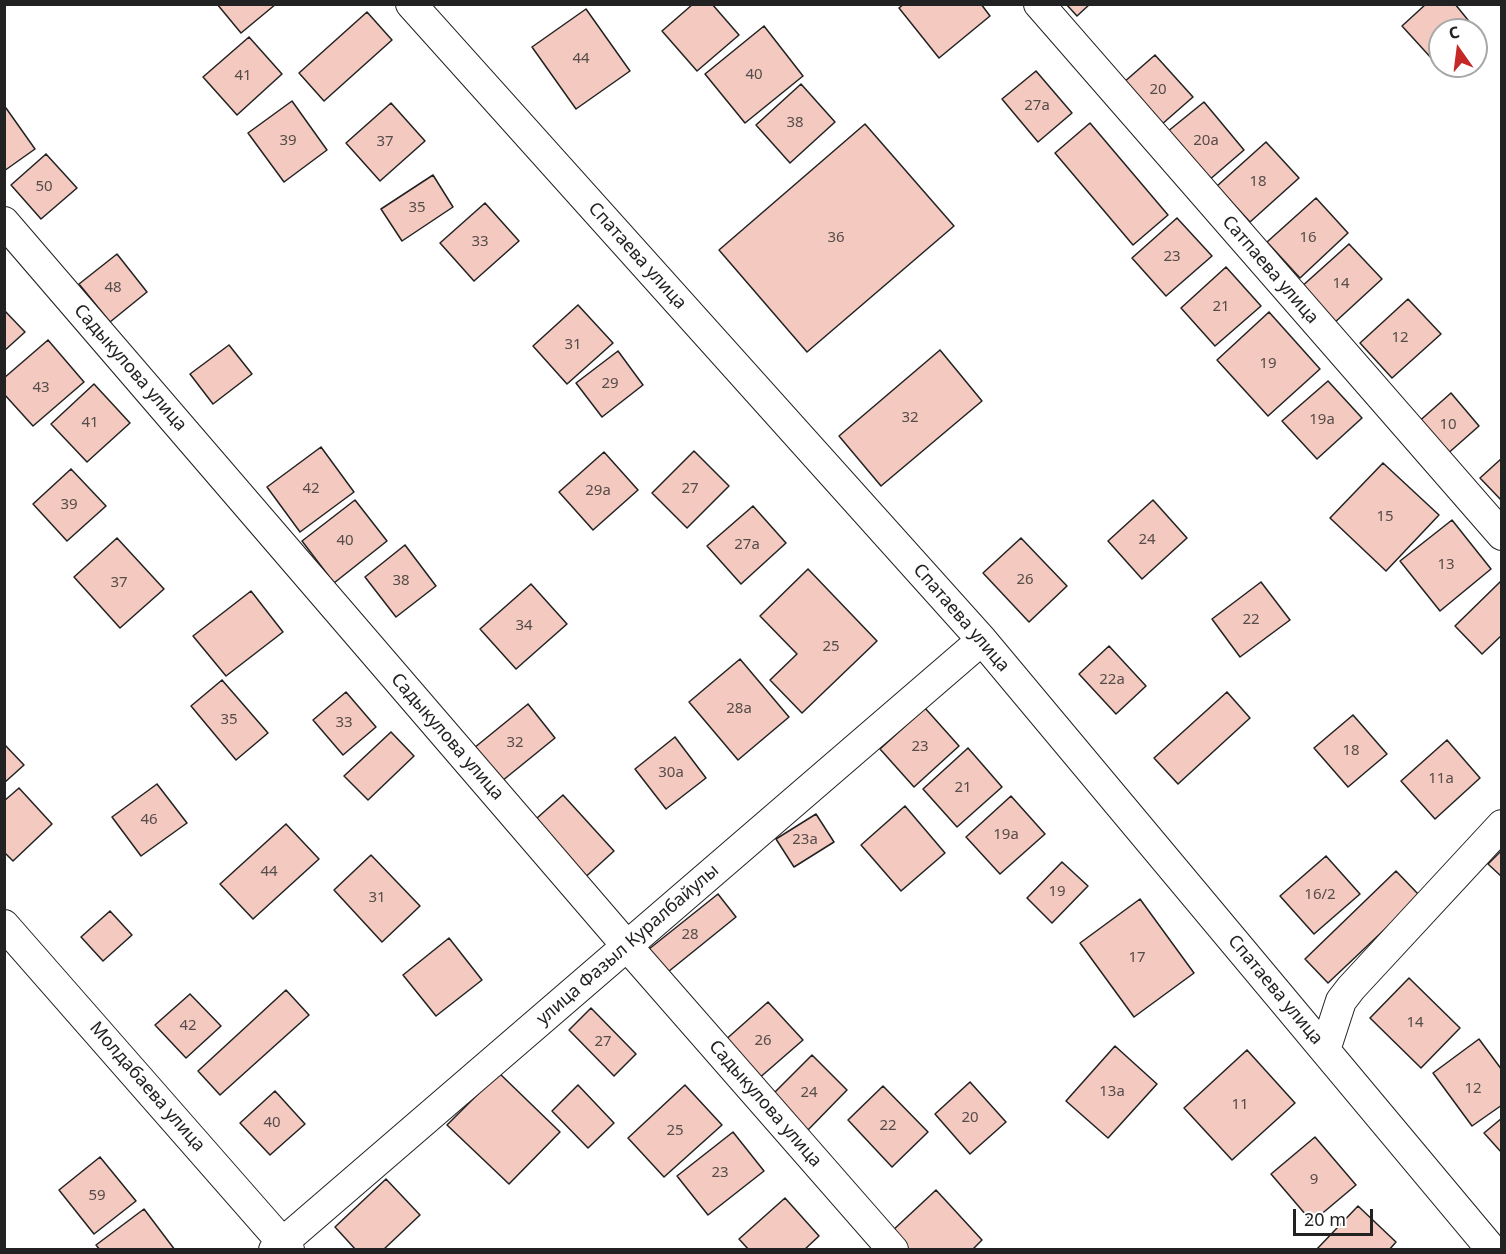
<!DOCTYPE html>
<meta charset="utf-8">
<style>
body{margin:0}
#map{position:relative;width:1506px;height:1254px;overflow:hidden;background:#fff;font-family:"Noto Sans",sans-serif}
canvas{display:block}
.frame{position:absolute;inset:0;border:6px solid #222;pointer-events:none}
.north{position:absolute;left:1428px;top:18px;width:60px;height:60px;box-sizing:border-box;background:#fff;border:2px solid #a7a7a7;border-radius:50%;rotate:346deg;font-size:16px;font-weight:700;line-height:24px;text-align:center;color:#222}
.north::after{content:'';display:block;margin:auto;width:21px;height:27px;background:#c62828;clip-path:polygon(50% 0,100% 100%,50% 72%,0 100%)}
.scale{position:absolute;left:1293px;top:1209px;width:80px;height:27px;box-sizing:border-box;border:3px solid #222;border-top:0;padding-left:8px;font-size:18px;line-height:21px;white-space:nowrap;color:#222;-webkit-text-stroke:4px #fff;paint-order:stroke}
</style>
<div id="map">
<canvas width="1506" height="1254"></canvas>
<div class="frame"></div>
<div class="north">С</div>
<div class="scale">20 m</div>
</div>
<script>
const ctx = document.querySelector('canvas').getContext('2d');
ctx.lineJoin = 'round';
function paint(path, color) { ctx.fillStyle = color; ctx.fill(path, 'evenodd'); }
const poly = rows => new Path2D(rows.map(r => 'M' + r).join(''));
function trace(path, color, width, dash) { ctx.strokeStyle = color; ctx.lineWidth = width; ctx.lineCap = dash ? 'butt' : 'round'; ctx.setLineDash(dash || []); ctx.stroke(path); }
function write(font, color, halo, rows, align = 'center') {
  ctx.font = font + ' "Noto Sans",sans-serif'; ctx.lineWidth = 4.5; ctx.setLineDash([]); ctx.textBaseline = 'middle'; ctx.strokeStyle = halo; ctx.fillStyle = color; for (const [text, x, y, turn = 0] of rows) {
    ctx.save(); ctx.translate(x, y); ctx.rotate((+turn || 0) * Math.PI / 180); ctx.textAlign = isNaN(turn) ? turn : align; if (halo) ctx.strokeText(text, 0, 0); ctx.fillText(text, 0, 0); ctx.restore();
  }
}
const building = poly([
 [217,4,276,4,241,33,217,4],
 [693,4,712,4,739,35,697,71,662,31,693,4],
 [904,4,981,4,990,16,939,58,899,8,904,4],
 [1066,4,1090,4,1077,16,1066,4],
 [1426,4,1455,4,1472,25,1466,30,1440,30,1440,53,1433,60,1402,26,1426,4],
 [586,9,630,71,576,109,532,47,586,9],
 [367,12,392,40,324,101,299,73,367,12],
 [764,26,803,76,745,123,705,74,764,26],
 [249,37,282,74,237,115,203,77,249,37],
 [1155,55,1193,97,1161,125,1123,83,1155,55],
 [1036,71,1072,113,1038,142,1002,99,1036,71],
 [801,84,835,122,790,163,756,125,801,84],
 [292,101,327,150,284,182,248,133,292,101],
 [1204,102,1244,150,1208,181,1167,132,1204,102],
 [391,103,425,141,380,181,346,143,391,103],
 [6,108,35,149,4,171,4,110,6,108],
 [1090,123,1168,215,1133,245,1055,153,1090,123],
 [865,124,954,226,807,352,719,250,865,124],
 [1266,142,1299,178,1250,222,1217,186,1266,142],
 [46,154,77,188,41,219,11,185,46,154],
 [433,175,453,207,402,241,381,209,433,175],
 [1316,198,1348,233,1300,278,1267,242,1316,198],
 [485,203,519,241,474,281,440,243,485,203],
 [1177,218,1212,256,1166,296,1132,258,1177,218],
 [1349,244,1382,279,1333,324,1300,288,1349,244],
 [117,254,147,292,110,322,79,284,117,254],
 [1226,267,1261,306,1215,346,1181,308,1226,267],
 [1408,299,1441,334,1392,378,1360,343,1408,299],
 [578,305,613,343,567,384,533,346,578,305],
 [4,310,25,332,4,351,4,310],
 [1269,312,1320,369,1268,416,1217,360,1269,312],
 [48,340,84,382,33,426,4,394,4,378,48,340],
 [229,345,252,374,213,404,190,374,229,345],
 [940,350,982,401,881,486,839,436,940,350],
 [618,351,643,385,602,417,576,383,618,351],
 [1328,381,1362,418,1317,459,1282,421,1328,381],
 [94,384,130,423,87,462,51,424,94,384],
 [1451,393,1479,426,1445,456,1416,424,1451,393],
 [321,447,354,492,300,532,267,487,321,447],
 [694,451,729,486,687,528,652,493,694,451],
 [604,452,638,490,593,530,559,492,604,452],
 [1502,458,1502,501,1480,478,1502,458],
 [1383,463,1439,515,1386,571,1330,518,1383,463],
 [71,469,106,506,67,541,33,504,71,469],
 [355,500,387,541,334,583,302,541,355,500],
 [1153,500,1187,538,1142,579,1108,541,1153,500],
 [753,506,786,543,741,584,707,546,753,506],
 [1452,520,1491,569,1440,611,1400,561,1452,520],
 [117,538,164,589,120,628,74,577,117,538],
 [1021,538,1067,586,1029,622,983,573,1021,538],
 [405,545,436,586,396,617,365,577,405,545],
 [808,569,877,641,802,713,770,680,797,654,760,616,808,569],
 [1501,581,1502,635,1482,654,1455,626,1501,581],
 [1261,582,1290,620,1240,657,1212,619,1261,582],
 [531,584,567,624,516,669,480,629,531,584],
 [251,591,283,632,226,676,193,636,251,591],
 [1109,646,1146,686,1116,714,1079,674,1109,646],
 [740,659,789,717,738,760,689,702,740,659],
 [222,680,268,733,236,760,191,706,222,680],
 [346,692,376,727,343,755,313,720,346,692],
 [1227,692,1250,718,1178,784,1154,758,1227,692],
 [528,704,555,738,502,781,474,748,528,704],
 [925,708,959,746,914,787,880,749,925,708],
 [1353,715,1387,754,1348,787,1314,748,1353,715],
 [391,732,414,756,368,800,344,776,391,732],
 [675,737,706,778,666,809,635,769,675,737],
 [1447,740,1480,778,1435,819,1401,781,1447,740],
 [4,744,24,765,4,783,4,744],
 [968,748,1002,787,957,827,923,789,968,748],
 [157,784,187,823,141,856,112,817,157,784],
 [19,788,52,824,13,861,4,852,4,801,19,788],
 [563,795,614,851,580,882,528,826,563,795],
 [1011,796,1045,834,1000,874,966,837,1011,796],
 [905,806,945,853,901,891,861,845,905,806],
 [816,814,834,842,794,867,776,839,816,814],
 [286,824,319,859,253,919,220,884,286,824],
 [1502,850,1502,877,1488,864,1502,850],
 [371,855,420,906,382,942,334,890,371,855],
 [1326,856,1360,894,1314,934,1280,896,1326,856],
 [1062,862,1088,886,1052,923,1027,898,1062,862],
 [1396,871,1420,896,1328,983,1305,959,1396,871],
 [718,894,736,917,663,976,644,953,718,894],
 [1140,899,1194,973,1134,1017,1080,943,1140,899],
 [110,911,132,935,103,961,81,937,110,911],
 [449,938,482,980,436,1016,403,975,449,938],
 [1409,978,1460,1028,1421,1068,1370,1018,1409,978],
 [286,990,309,1015,220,1095,198,1071,286,990],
 [190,994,221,1026,186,1058,155,1025,190,994],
 [768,1002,803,1040,757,1080,723,1042,768,1002],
 [591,1008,636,1054,614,1076,569,1030,591,1008],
 [1479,1039,1502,1070,1502,1105,1472,1126,1433,1073,1479,1039],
 [1115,1046,1157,1084,1108,1138,1066,1101,1115,1046],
 [1247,1050,1295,1103,1232,1160,1184,1108,1247,1050],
 [812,1055,847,1090,806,1132,770,1097,812,1055],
 [499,1073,560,1132,509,1184,447,1125,499,1073],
 [970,1082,1006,1122,970,1154,935,1114,970,1082],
 [578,1085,614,1123,588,1148,552,1111,578,1085],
 [685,1085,722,1125,664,1177,628,1138,685,1085],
 [883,1086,928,1132,892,1167,848,1120,883,1086],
 [275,1091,305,1124,270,1155,240,1123,275,1091],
 [1502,1118,1502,1153,1484,1133,1502,1118],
 [733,1132,764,1171,708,1215,677,1176,733,1132],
 [1315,1137,1356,1185,1312,1222,1271,1174,1315,1137],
 [100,1157,136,1201,94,1234,59,1190,100,1157],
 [386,1179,420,1215,383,1250,356,1250,335,1227,386,1179],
 [936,1190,982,1240,972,1250,907,1250,891,1232,936,1190],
 [785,1198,819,1236,804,1250,749,1250,739,1239,785,1198],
 [1358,1206,1396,1242,1389,1250,1316,1250,1358,1206],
 [144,1209,175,1250,100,1250,96,1245,144,1209]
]);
paint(building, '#f3c9c0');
trace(building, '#222', 1.5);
const minor = poly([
 [411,4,982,640,1492,1250],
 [1039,4,1502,535],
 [4,222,627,946,893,1250],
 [4,925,289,1250],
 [1325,1050,1341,1001,1351,988,1502,825],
 [274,1250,982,640]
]);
trace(minor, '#222', 32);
trace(minor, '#fff', 30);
write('15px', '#564c4a', null, [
 ["44",581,59],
 ["40",754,75],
 ["41",243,76],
 ["20",1158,90],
 ["27а",1037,106],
 ["38",795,123],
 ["39",288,141],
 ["20а",1206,141],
 ["37",385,142],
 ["18",1258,182],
 ["50",44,187],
 ["35",417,208],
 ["36",836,238],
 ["16",1308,238],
 ["33",480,242],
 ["23",1172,257],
 ["14",1341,284],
 ["48",113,288],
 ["21",1221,307],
 ["12",1400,338],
 ["31",573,345],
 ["19",1268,364],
 ["29",610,384],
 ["43",41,388],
 ["32",910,418],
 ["19а",1322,420],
 ["41",90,423],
 ["10",1448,425],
 ["42",311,489],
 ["27",690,489],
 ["29а",598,491],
 ["39",69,505],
 ["15",1385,517],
 ["24",1147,540],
 ["40",345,541],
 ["27а",747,545],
 ["13",1446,565],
 ["26",1025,580],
 ["38",401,581],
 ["37",119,583],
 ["22",1251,620],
 ["34",524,626],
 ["25",831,647],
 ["22а",1112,680],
 ["28а",739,709],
 ["35",229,720],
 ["33",344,723],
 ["32",515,743],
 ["23",920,747],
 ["18",1351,751],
 ["30а",671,773],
 ["11а",1441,779],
 ["21",963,788],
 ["46",149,820],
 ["19а",1006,835],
 ["23а",805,840],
 ["44",269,872],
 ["19",1057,892],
 ["16/2",1320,895],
 ["31",377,898],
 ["28",690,935],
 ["17",1137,958],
 ["14",1415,1023],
 ["42",188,1026],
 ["26",763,1041],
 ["27",603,1042],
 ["12",1473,1089],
 ["13а",1112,1092],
 ["24",809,1093],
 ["11",1240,1105],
 ["20",970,1118],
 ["40",272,1123],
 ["22",888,1126],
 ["25",675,1131],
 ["23",720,1173],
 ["9",1314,1180],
 ["59",97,1196]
]);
write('18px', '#222', '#fff', [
 ["Спатаева улица",637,256,48],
 ["Сатпаева улица",1270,270,49],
 ["Садыкулова улица",130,368,49],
 ["Спатаева улица",961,618,49],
 ["Садыкулова улица",447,737,49],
 ["улица Фазыл Куралбайулы",628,945,-41],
 ["Спатаева улица",1275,990,50],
 ["Молдабаева улица",147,1087,49],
 ["Садыкулова улица",765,1104,49]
]);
</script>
